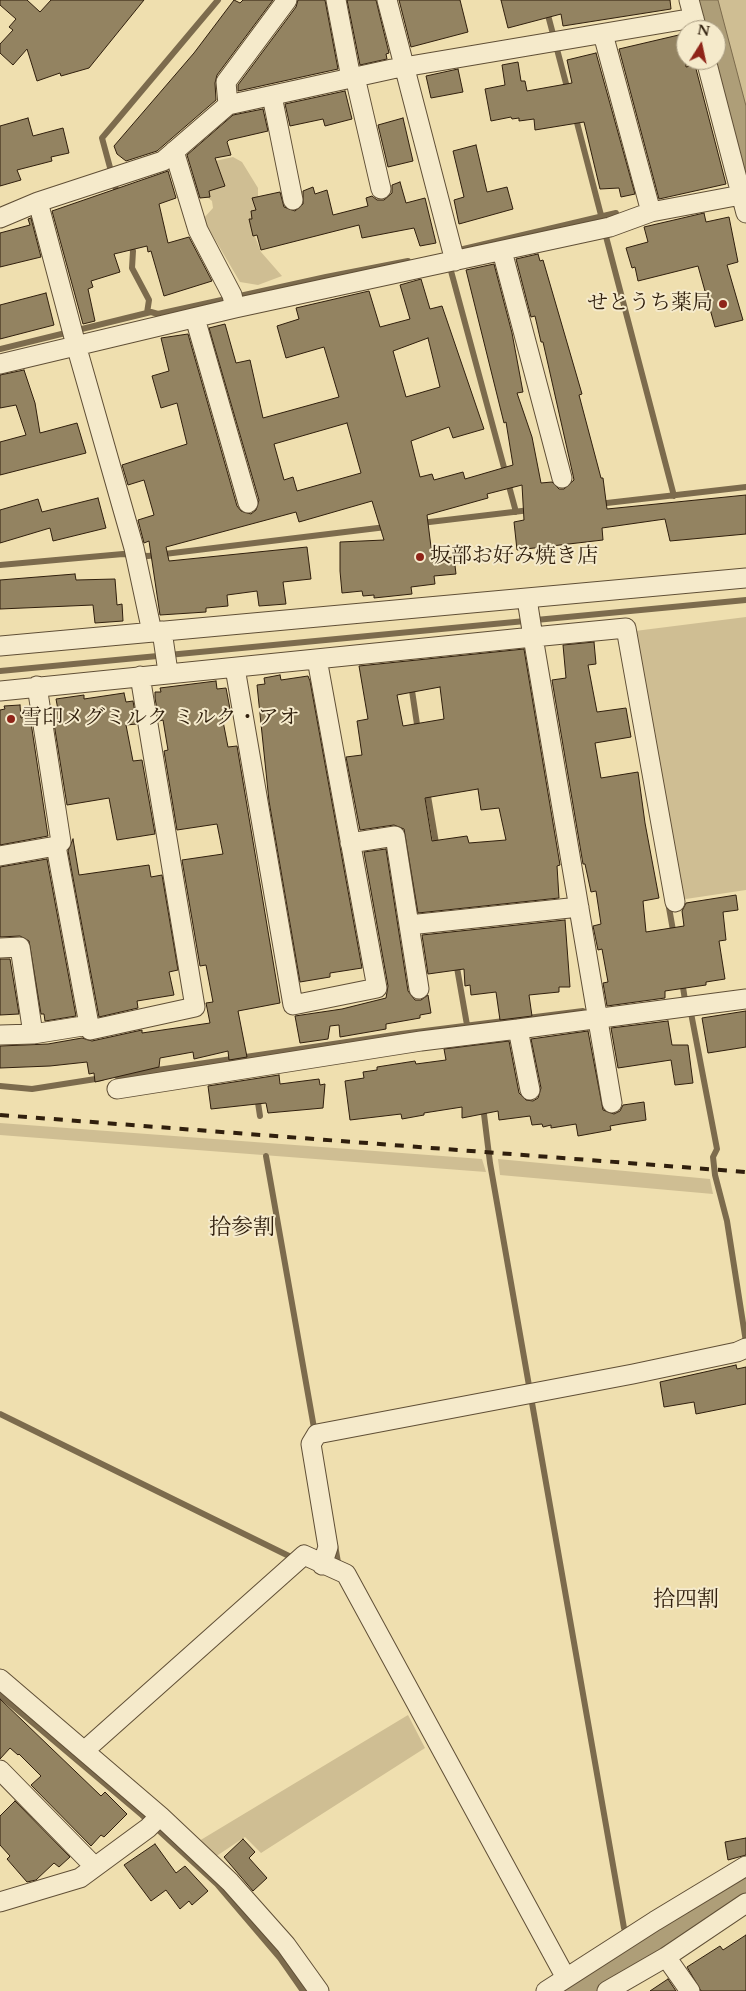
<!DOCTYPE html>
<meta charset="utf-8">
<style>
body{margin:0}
#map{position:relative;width:746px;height:1991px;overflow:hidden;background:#efdfaf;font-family:Cardo,serif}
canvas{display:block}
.north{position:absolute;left:676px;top:20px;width:50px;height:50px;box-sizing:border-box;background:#f5eacb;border:1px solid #a6997f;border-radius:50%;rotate:10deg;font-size:14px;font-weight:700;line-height:20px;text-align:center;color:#301f0d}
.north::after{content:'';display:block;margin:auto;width:18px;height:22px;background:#8f2418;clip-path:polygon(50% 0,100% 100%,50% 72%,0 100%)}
</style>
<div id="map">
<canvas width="746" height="1991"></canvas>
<div class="north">N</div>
</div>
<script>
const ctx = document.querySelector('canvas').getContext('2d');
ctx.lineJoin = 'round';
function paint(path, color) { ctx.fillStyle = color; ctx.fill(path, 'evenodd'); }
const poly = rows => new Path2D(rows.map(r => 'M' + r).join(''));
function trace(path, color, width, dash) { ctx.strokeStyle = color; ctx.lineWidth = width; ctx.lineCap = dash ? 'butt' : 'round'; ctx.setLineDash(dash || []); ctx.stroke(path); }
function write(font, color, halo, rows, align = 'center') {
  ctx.font = font + ' Cardo,"Noto Serif JP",serif'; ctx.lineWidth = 4; ctx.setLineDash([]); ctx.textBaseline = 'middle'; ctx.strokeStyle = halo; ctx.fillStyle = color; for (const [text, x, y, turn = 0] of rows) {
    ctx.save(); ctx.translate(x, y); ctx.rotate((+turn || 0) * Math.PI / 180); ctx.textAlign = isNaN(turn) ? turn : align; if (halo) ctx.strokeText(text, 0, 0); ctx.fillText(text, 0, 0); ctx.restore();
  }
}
paint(poly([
 [698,0,746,0,746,177,716,60,716,30],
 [233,157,242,162,258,188,258,204,251,226,261,252,282,276,258,285,240,282,203,219,213,208,212,201,207,197,196,199,190,186,196,168,215,161],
 [746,617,746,890,679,900,635,631],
 [0,1123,482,1159,486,1172,0,1135],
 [498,1159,710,1179,713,1194,500,1175],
 [408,1715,425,1748,261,1853,245,1837,215,1857,199,1841]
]), '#cfbe93');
const water = poly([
 [696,0,718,0,746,106,746,182,716,60,716,30,704,30,696,0]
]);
paint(water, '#ae9e78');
trace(water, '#7c6b4d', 1);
trace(poly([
 [544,0,568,91],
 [575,115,602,219],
 [118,197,102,138,218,0],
 [604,229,674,496],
 [130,243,133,251,132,268,149,300,147,313],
 [455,251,616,213],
 [451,271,516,512],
 [0,349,151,312,158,314,326,277,408,261],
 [598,504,746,487],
 [421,523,530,510],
 [0,565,123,554,148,556,386,527],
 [0,671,746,600],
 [411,684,418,731],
 [427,790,437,849],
 [668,902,674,936],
 [456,962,467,1025],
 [682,981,685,1000],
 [691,1013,717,1149,713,1157,715,1175,727,1221,746,1342],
 [117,1076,401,1034,583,1011],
 [0,1086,32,1089,102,1078],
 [257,1096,260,1116],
 [483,1106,490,1163,624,1928,638,1950],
 [266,1156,314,1428],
 [0,1414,295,1559],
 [335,1545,339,1568],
 [0,1695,142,1815,217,1884,280,1958,303,1991],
 [609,1968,613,1974]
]), '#7c6b4d', 6);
trace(poly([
 [573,1991,746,1880]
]), '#ae9e78', 36);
const building = poly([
 [0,0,27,0,40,12,51,0,144,0,89,68,61,76,60,73,37,81,27,49,13,65,0,53,0,44,13,30,9,27,16,19,0,5,0,0],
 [234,0,240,3,243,0,273,0,217,75,215,83,216,100,157,151,126,161,117,154,114,146,194,53,234,0],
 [298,0,325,0,338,69,238,91,238,85,296,7,298,0],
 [347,0,376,0,389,53,386,54,387,59,360,65,347,0],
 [399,0,460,0,468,32,411,47,399,0],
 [501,0,670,0,671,9,563,26,561,14,508,28,501,0],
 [683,34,686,46,686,67,695,65,726,184,659,199,619,49,683,34],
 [596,53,635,194,621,197,619,188,600,189,584,122,535,130,534,119,519,121,519,118,512,119,511,117,491,121,485,89,505,85,502,65,518,62,521,81,525,81,527,91,572,83,567,60,596,53],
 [458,69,463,92,431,98,426,76,458,69],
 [345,91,352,119,325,126,323,119,290,126,285,104,345,91],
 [263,109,268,131,229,140,227,142,231,155,215,158,225,186,209,191,210,197,200,198,187,155,233,115,263,109],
 [28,118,33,136,63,128,69,153,51,157,52,161,17,170,21,180,0,186,0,126,28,118],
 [403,118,413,161,388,167,378,125,403,118],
 [476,145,487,192,507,187,513,209,459,224,454,200,464,197,453,151,476,145],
 [168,171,176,198,159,204,168,243,189,237,212,281,164,296,151,251,148,252,147,246,114,254,120,272,91,281,93,287,88,289,95,321,83,324,52,211,168,171],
 [400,182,406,203,425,198,436,243,420,246,414,228,362,238,359,225,261,250,257,235,253,236,249,219,252,219,251,211,256,210,252,198,280,192,284,207,295,211,303,204,303,191,313,187,315,194,327,190,333,215,368,206,366,198,372,196,377,200,384,200,392,193,392,185,400,182],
 [704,213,706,222,729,217,738,262,727,265,743,320,715,327,698,266,638,281,635,267,632,268,626,248,648,242,644,227,704,213],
 [31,218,41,257,0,267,0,233,30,225,28,219,31,218],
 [538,254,540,261,543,260,582,394,579,395,601,478,603,478,607,509,746,495,746,534,670,541,665,519,602,528,603,540,517,550,514,522,524,520,522,485,487,494,488,498,427,515,432,555,435,555,435,559,454,557,456,574,434,576,435,584,411,587,412,594,374,598,374,595,363,596,362,591,342,593,340,571,340,542,384,540,372,501,299,522,296,512,166,547,169,561,307,547,311,579,283,582,286,604,259,606,257,591,227,595,228,606,206,608,206,612,160,615,149,541,144,543,138,520,154,515,144,480,128,485,122,465,187,444,177,403,161,408,152,376,169,371,161,338,188,334,237,506,241,511,251,514,256,510,259,500,209,328,225,324,236,363,250,360,263,418,339,397,324,347,286,358,277,326,299,319,296,308,369,291,380,327,410,319,400,285,421,279,430,309,442,306,484,429,453,438,449,427,411,441,420,477,432,474,434,480,463,472,465,479,513,465,506,422,504,423,466,270,494,264,512,333,523,392,517,393,532,437,541,483,552,482,559,489,564,489,574,480,573,475,543,342,541,342,535,316,531,317,516,259,538,254],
 [428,338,440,387,406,397,393,351,428,338],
 [347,423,361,473,297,491,293,477,284,480,274,444,347,423],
 [46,293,54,325,0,339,0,305,46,293],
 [24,370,35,403,40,433,77,423,86,453,0,475,0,442,26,435,16,405,0,408,0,375,24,370],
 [98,498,106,528,53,541,50,528,0,543,0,510,38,499,42,512,98,498],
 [75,574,76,580,115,579,117,605,122,604,123,621,95,623,93,605,0,609,0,580,75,574],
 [594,642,596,664,588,665,597,712,626,708,631,737,595,743,601,778,638,772,645,823,659,898,643,901,646,932,684,926,682,911,686,903,736,895,738,910,723,912,726,940,719,941,725,979,706,982,706,985,665,991,665,998,607,1006,603,983,608,982,602,949,598,950,593,926,601,924,596,891,591,892,585,864,583,864,552,680,566,678,563,645,594,642],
 [524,649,560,865,557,866,559,898,418,913,404,829,394,825,360,830,346,757,362,755,357,721,368,719,359,666,524,649],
 [440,687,444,719,403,726,397,695,440,687],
 [478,789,481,810,499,808,506,840,469,843,467,836,432,841,425,798,478,789],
 [280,675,281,680,308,676,310,681,362,968,330,973,330,977,300,982,269,801,257,685,265,684,264,678,280,675],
 [216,681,217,689,226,688,231,714,222,716,228,747,237,746,280,1003,238,1011,247,1057,229,1060,228,1051,194,1059,193,1052,160,1058,159,1067,95,1082,94,1073,89,1074,87,1062,50,1066,0,1068,0,1046,48,1044,82,1038,92,1041,142,1030,142,1033,210,1023,206,1003,213,1002,206,965,200,966,182,860,223,854,217,824,177,830,164,751,168,750,163,720,159,721,155,698,155,692,161,692,160,688,216,681],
 [124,693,126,702,133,701,137,724,126,725,133,761,142,760,155,834,117,840,109,798,67,805,52,711,58,710,56,699,84,695,84,699,124,693],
 [20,705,21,718,30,716,48,836,0,845,0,710,5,709,4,706,20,705],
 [73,839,79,875,149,865,151,877,162,875,178,970,169,972,174,995,137,1001,138,1008,99,1017,68,851,73,839],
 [386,849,408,991,415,1000,421,1000,428,995,431,1013,420,1015,420,1018,386,1024,386,1029,340,1037,339,1025,330,1026,328,1039,300,1043,295,1016,342,1009,386,998,388,986,364,852,386,849],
 [47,859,76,1016,45,1021,44,1014,41,1014,29,941,20,936,0,937,0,867,47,859],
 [565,920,570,987,559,987,559,992,529,995,532,1016,500,1020,496,992,471,995,470,985,465,986,464,969,428,974,422,935,565,920],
 [0,959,10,959,19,1014,0,1015,0,959],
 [746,1011,746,1047,708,1053,702,1018,746,1011],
 [668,1021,672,1045,688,1045,693,1083,675,1085,671,1060,618,1068,611,1028,668,1021],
 [588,1031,603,1110,614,1114,620,1111,623,1105,644,1102,646,1120,621,1124,610,1126,611,1130,578,1136,576,1124,551,1128,551,1125,543,1127,542,1124,532,1125,530,1116,499,1120,498,1111,462,1118,462,1107,424,1113,424,1115,402,1119,401,1114,350,1120,345,1081,364,1078,363,1072,377,1070,377,1067,415,1061,416,1064,446,1060,444,1049,509,1041,519,1093,526,1100,533,1101,538,1098,541,1088,531,1039,588,1031],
 [279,1075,280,1084,319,1079,320,1085,325,1084,323,1108,268,1113,266,1103,211,1109,208,1086,279,1075],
 [736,1365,737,1369,746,1367,746,1404,696,1414,694,1402,664,1407,660,1382,736,1365],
 [0,1699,101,1796,105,1792,127,1814,104,1837,101,1835,91,1846,31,1785,41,1776,19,1754,18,1755,10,1748,0,1759,0,1699],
 [15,1801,70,1857,59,1867,54,1863,36,1880,27,1882,7,1859,10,1856,0,1845,0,1816,15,1801],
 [746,1838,746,1855,728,1860,725,1842,746,1838],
 [243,1839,255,1852,249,1858,267,1878,253,1891,224,1857,243,1839],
 [155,1844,176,1873,185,1866,208,1891,192,1905,189,1901,180,1909,166,1890,151,1901,124,1865,155,1844],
 [746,1935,746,1991,701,1991,687,1967,720,1946,723,1950,746,1935],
 [668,1979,676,1991,650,1991,668,1979]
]);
paint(building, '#938361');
trace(building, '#301f0d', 1);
const street = poly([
 [336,0,351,78],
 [387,0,455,261],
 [689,0,697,30],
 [603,34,651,212],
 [706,60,746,213],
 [355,77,381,189],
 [272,96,293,200],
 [228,105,226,82,287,0],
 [174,151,198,230,232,295,235,308],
 [38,202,163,161,228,105,392,69,694,18],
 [0,218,38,202,76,345,134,548,152,632],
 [502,251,562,478],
 [195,318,248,503],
 [0,364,235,308,610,227,651,212,741,195],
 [527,599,533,637,626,628,675,902],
 [162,631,168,672],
 [0,646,746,578],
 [235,668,293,1005,377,988,317,659],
 [0,691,533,637,612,1103],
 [350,843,395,836,419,989],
 [56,846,90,1030,195,1007,140,676],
 [0,856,56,846,61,842,37,686],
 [409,925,579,907],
 [0,948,20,947,33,1034],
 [0,1035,33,1034,89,1025],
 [117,1089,421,1041,518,1029],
 [530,1090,518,1029,746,999],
 [322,1565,328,1547,311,1444,317,1434,633,1374,737,1352,746,1348],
 [0,1679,160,1816,230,1882,286,1945,319,1991],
 [84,1751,304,1555,346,1574,566,1978],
 [0,1770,95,1867],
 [0,1902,80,1878,148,1828,160,1816],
 [666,1957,690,1991],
 [546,1991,655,1921,746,1866],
 [607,1991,666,1957,746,1903]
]);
trace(street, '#604f36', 21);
trace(street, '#f5eacb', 19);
trace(poly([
 [0,1115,746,1172]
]), '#301f0d', 4, [9, 9]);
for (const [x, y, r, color] of [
 [723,304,5,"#8f2418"],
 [420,557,5,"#8f2418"],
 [11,719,5,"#8f2418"]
]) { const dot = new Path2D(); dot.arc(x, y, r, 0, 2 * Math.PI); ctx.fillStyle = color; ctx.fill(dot); trace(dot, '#f5eacb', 2); }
write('21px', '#301f0d', '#f5eacb', [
 ["せとうち薬局",713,304,"right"],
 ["坂部お好み焼き店",430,557],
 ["雪印メグミルク ミルク・アオ",21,719]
], 'left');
write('22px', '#301f0d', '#f5eacb', [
 ["拾参割",242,1229],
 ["拾四割",686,1601]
]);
</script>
